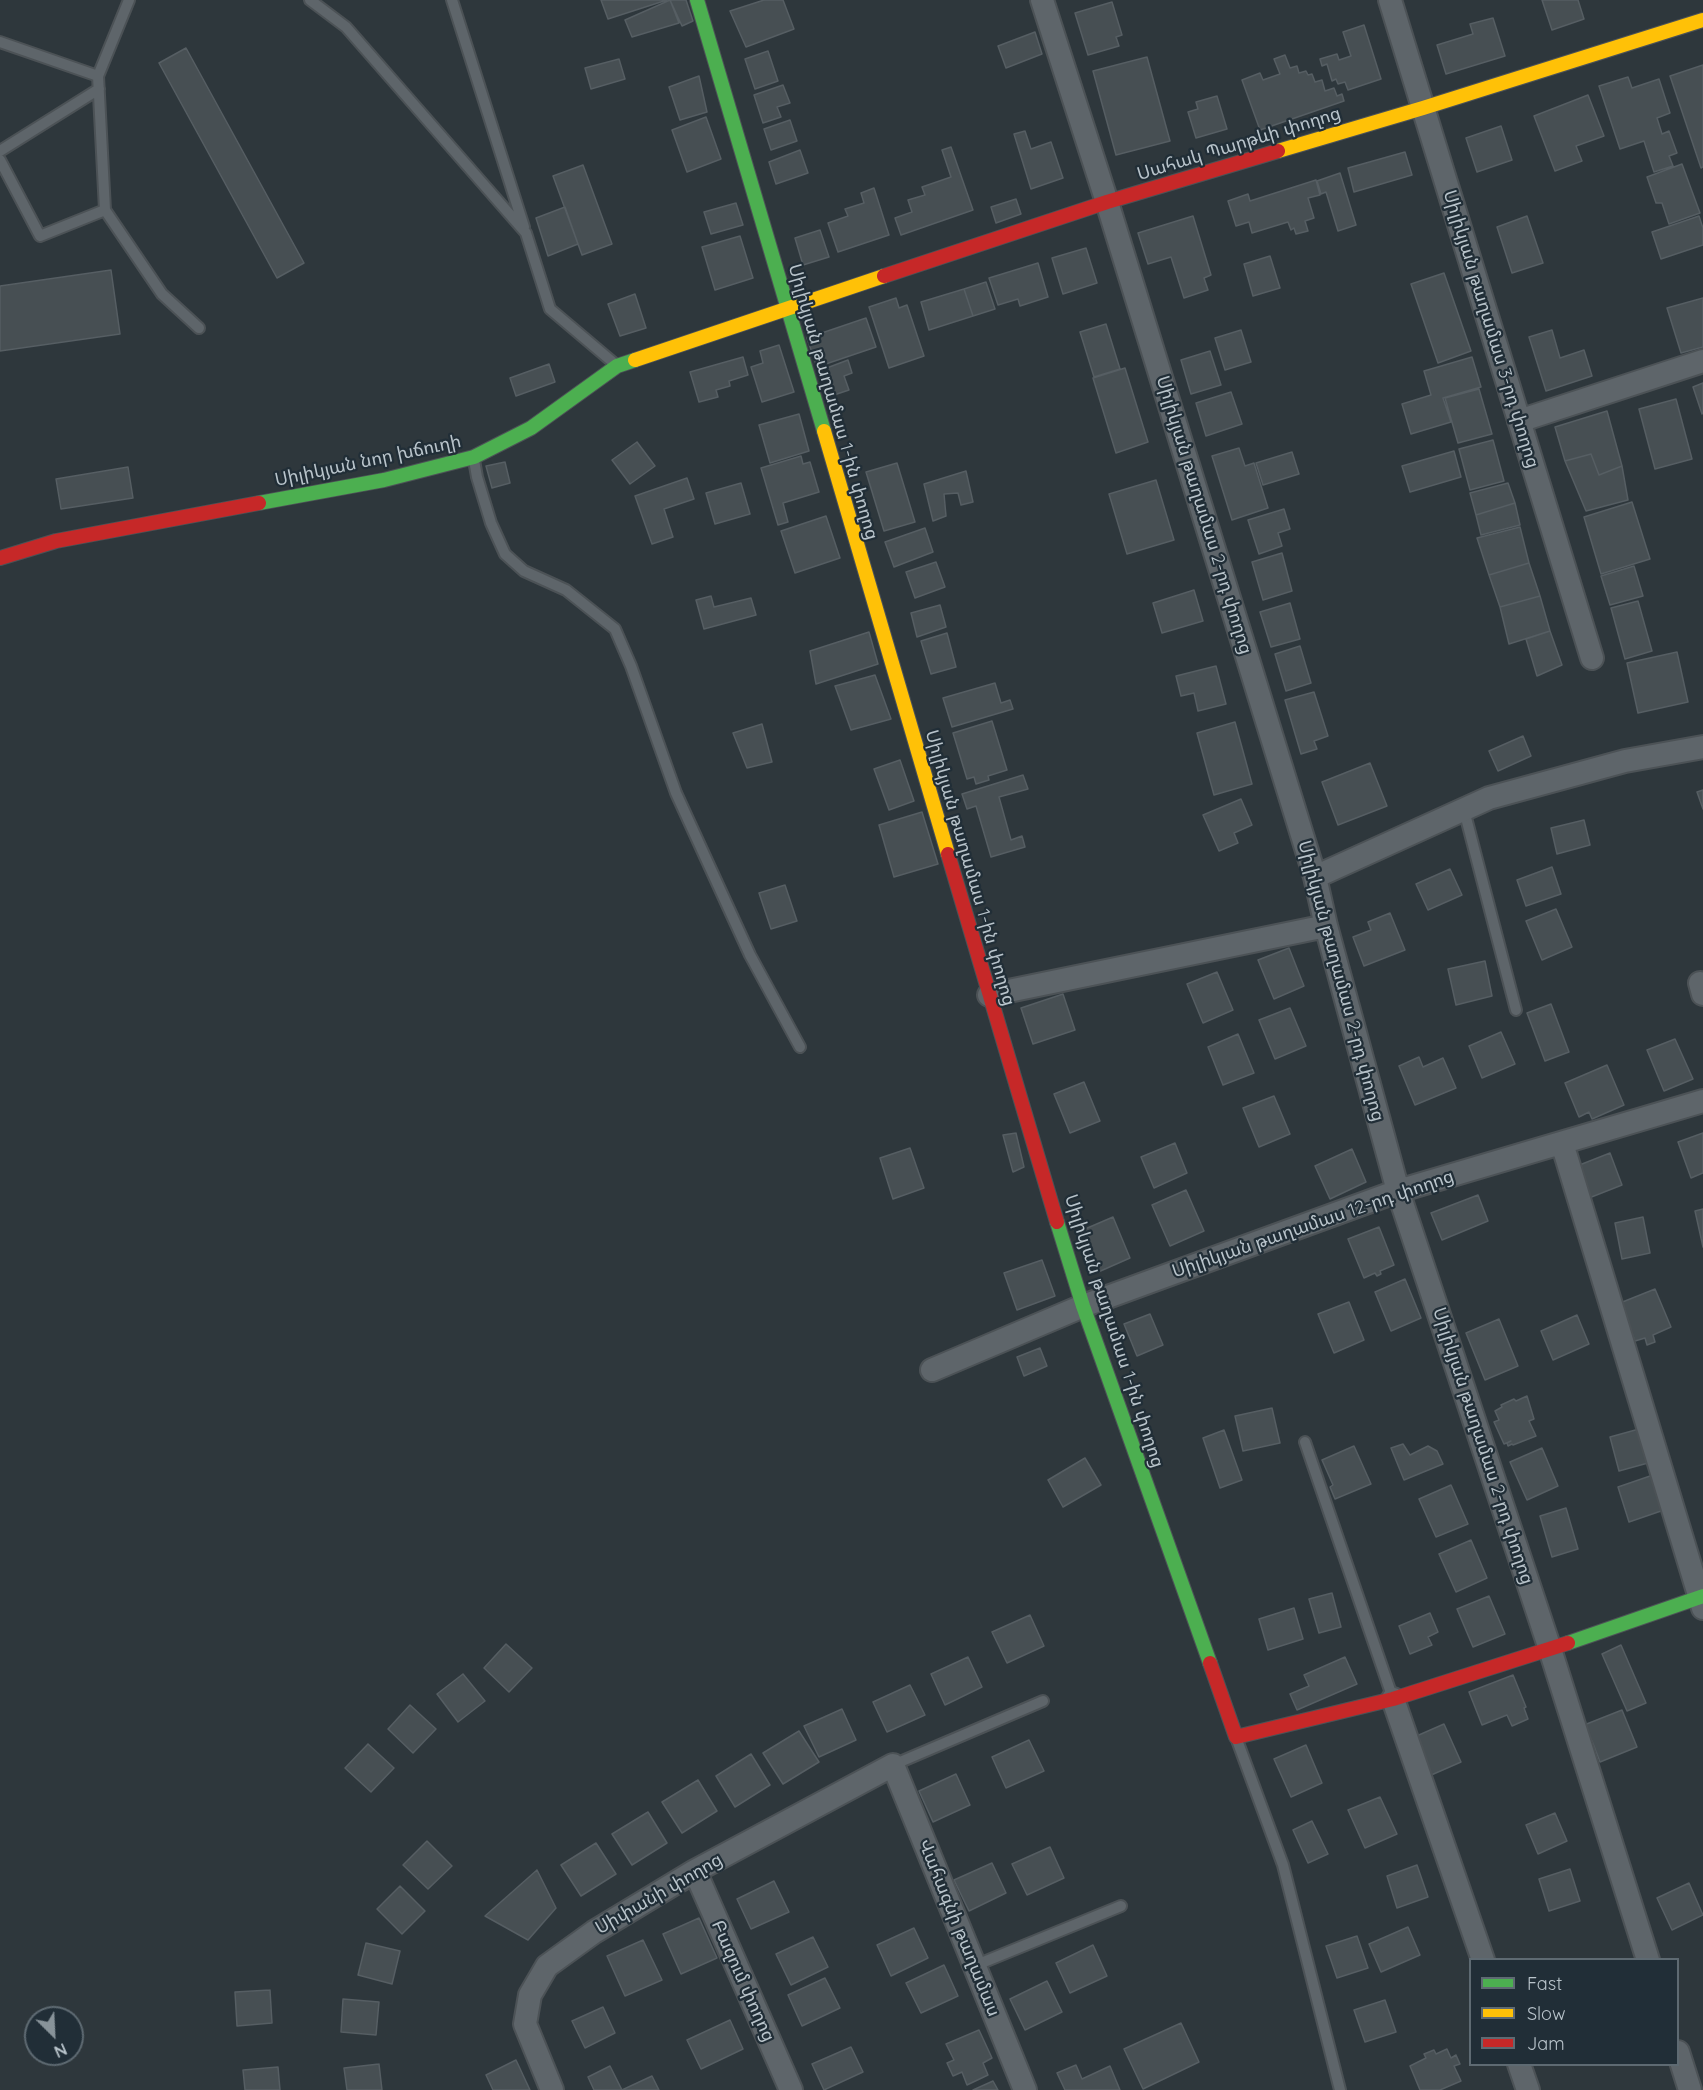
<!DOCTYPE html>
<meta charset="utf-8">
<style>
body{margin:0}
#map{position:relative;width:1703px;height:2090px;overflow:hidden;background:#2e373c;font-family:Quicksand,sans-serif}
canvas{display:block}
.legend{position:absolute;left:1469px;top:1958px;width:210px;height:108px;box-sizing:border-box;background:#212e37;border:2px solid #5e6a72;margin:0;padding:8px 10px;list-style:none;font-size:18px;color:#b9c4cb}
.legend li{display:flex;align-items:center;gap:12px;height:30px}
.legend b{width:30px;border:2px solid #5e6a72}
.north{position:absolute;left:24px;top:2006px;width:60px;height:60px;box-sizing:border-box;background:#212e37;border:2px solid #5e6a72;border-radius:50%;rotate:156deg;font-size:16px;font-weight:700;line-height:24px;text-align:center;color:#b9c4cb}
.north::after{content:'';display:block;margin:auto;width:21px;height:27px;background:#889399;clip-path:polygon(50% 0,100% 100%,50% 72%,0 100%)}
</style>
<div id="map">
<canvas width="1703" height="2090"></canvas>
<ul class="legend">
<li><b style="height:8px;background:#4caf50"></b>Fast</li>
<li><b style="height:8px;background:#ffc107"></b>Slow</li>
<li><b style="height:8px;background:#c62828"></b>Jam</li>
</ul>
<div class="north">N</div>
</div>
<script>
const ctx = document.querySelector('canvas').getContext('2d');
ctx.lineJoin = 'round';
function paint(path, color) { ctx.fillStyle = color; ctx.fill(path, 'evenodd'); }
const poly = rows => new Path2D(rows.map(r => 'M' + r).join(''));
function trace(path, color, width, dash) { ctx.strokeStyle = color; ctx.lineWidth = width; ctx.lineCap = dash ? 'butt' : 'round'; ctx.setLineDash(dash || []); ctx.stroke(path); }
function write(font, color, halo, rows, align = 'center') {
  ctx.font = font + ' Quicksand,"Noto Sans Armenian",sans-serif'; ctx.lineWidth = 4.5; ctx.setLineDash([]); ctx.textBaseline = 'middle'; ctx.strokeStyle = halo; ctx.fillStyle = color; for (const [text, x, y, turn = 0] of rows) {
    ctx.save(); ctx.translate(x, y); ctx.rotate((+turn || 0) * Math.PI / 180); ctx.textAlign = isNaN(turn) ? turn : align; if (halo) ctx.strokeText(text, 0, 0); ctx.fillText(text, 0, 0); ctx.restore();
  }
}
const building = poly([
 [601,0,667,0,608,19,601,0],
 [670,0,679,23,632,37,625,20,670,0],
 [670,0,686,0,693,21,682,26,670,0],
 [764,0,783,0,794,29,746,47,730,11,764,0],
 [1542,0,1578,0,1584,19,1552,30,1542,0],
 [1112,2,1122,35,1116,37,1119,46,1088,55,1075,13,1112,2],
 [1493,18,1505,56,1446,74,1437,45,1473,34,1470,24,1493,18],
 [1364,25,1381,79,1348,90,1345,82,1338,84,1336,79,1332,81,1327,64,1322,66,1320,59,1337,54,1339,60,1351,56,1343,32,1364,25],
 [1035,32,1042,54,1006,68,998,46,1035,32],
 [186,48,304,263,277,278,159,63,186,48],
 [768,51,778,81,755,89,745,59,768,51],
 [1285,55,1290,68,1297,66,1299,73,1306,71,1308,75,1312,74,1315,82,1322,80,1325,91,1334,88,1337,96,1342,94,1344,101,1260,130,1242,80,1260,73,1263,80,1280,74,1274,59,1285,55],
 [1147,57,1170,141,1116,155,1093,71,1147,57],
 [619,59,625,79,591,89,585,68,619,59],
 [1703,65,1703,167,1701,168,1670,76,1703,65],
 [699,76,707,112,680,120,669,87,699,76],
 [1628,77,1632,88,1659,79,1670,113,1657,118,1662,134,1669,131,1677,153,1669,156,1673,166,1654,172,1644,141,1620,149,1599,86,1628,77],
 [783,85,790,103,777,107,781,117,763,123,754,95,783,85],
 [1588,95,1604,136,1576,146,1582,161,1555,171,1534,116,1588,95],
 [1217,96,1227,129,1196,138,1188,112,1198,109,1196,102,1217,96],
 [706,117,721,159,687,172,672,130,706,117],
 [790,120,797,141,771,150,764,129,790,120],
 [1501,126,1512,160,1477,172,1466,138,1501,126],
 [1025,131,1031,149,1051,142,1063,178,1031,189,1014,134,1025,131],
 [951,147,973,210,901,235,895,218,912,212,908,200,925,195,922,187,951,177,942,150,951,147],
 [800,150,808,173,776,184,769,162,800,150],
 [1405,152,1412,175,1354,192,1348,168,1405,152],
 [1682,164,1700,213,1669,224,1662,203,1656,203,1647,177,1682,164],
 [583,165,612,244,582,255,553,176,583,165],
 [1340,173,1356,225,1338,231,1326,192,1321,194,1317,181,1340,173],
 [1316,180,1320,195,1308,198,1314,218,1305,221,1308,231,1296,234,1294,228,1291,230,1288,222,1252,233,1249,222,1236,226,1228,201,1248,194,1250,201,1316,180],
 [874,188,889,235,838,252,828,223,848,216,845,209,864,203,861,193,874,188],
 [1016,199,1021,214,996,223,991,207,1016,199],
 [736,203,743,225,711,234,704,212,736,203],
 [565,207,578,244,548,256,536,218,565,207],
 [1193,216,1211,275,1204,278,1208,290,1184,298,1171,257,1148,264,1138,233,1193,216],
 [1527,216,1543,263,1512,273,1497,227,1527,216],
 [1699,216,1703,228,1703,245,1661,259,1652,232,1699,216],
 [820,230,829,257,803,265,795,238,820,230],
 [740,236,753,278,715,290,702,247,740,236],
 [1086,248,1097,283,1063,294,1052,258,1086,248],
 [1270,256,1280,288,1253,296,1244,264,1270,256],
 [1038,263,1048,297,1020,306,1018,299,998,305,989,278,1038,263],
 [111,270,120,334,0,351,0,286,111,270],
 [1444,273,1471,351,1438,363,1411,284,1444,273],
 [986,282,995,309,973,316,964,289,986,282],
 [964,289,973,316,929,330,921,302,964,289],
 [635,294,646,328,620,336,608,304,635,294],
 [896,298,899,308,907,305,924,356,889,368,869,307,896,298],
 [1703,298,1703,347,1681,353,1667,308,1703,298],
 [866,318,876,347,817,367,807,338,866,318],
 [1106,324,1120,369,1094,377,1080,332,1106,324],
 [1241,330,1251,362,1225,370,1215,338,1241,330],
 [1552,330,1560,358,1584,350,1592,376,1546,391,1529,337,1552,330],
 [779,345,794,392,762,402,751,367,763,363,760,351,779,345],
 [1210,351,1221,385,1191,394,1181,360,1210,351],
 [743,357,748,375,729,381,730,386,716,390,718,397,699,402,690,372,743,357],
 [1472,357,1481,387,1443,398,1451,422,1411,434,1402,404,1431,395,1424,371,1472,357],
 [848,360,852,373,844,376,849,390,834,395,824,369,848,360],
 [549,364,555,382,516,396,510,378,549,364],
 [1125,368,1148,442,1116,453,1093,378,1125,368],
 [1703,383,1703,413,1702,414,1693,387,1703,383],
 [1479,389,1492,434,1458,443,1445,398,1479,389],
 [1231,392,1242,424,1206,436,1196,403,1231,392],
 [1676,399,1692,459,1655,469,1639,409,1676,399],
 [1607,411,1622,466,1599,475,1591,454,1565,461,1555,427,1607,411],
 [799,414,809,451,770,463,759,425,799,414],
 [1493,440,1504,481,1470,490,1459,449,1493,440],
 [637,442,655,466,630,484,612,460,637,442],
 [1239,448,1245,466,1254,463,1268,508,1232,520,1212,456,1239,448],
 [1454,451,1461,477,1410,492,1402,466,1454,451],
 [1292,452,1299,474,1263,485,1256,463,1292,452],
 [1591,454,1599,475,1622,466,1628,500,1586,511,1565,461,1591,454],
 [801,456,803,464,810,462,819,492,783,503,788,522,778,525,761,468,801,456],
 [505,462,510,483,492,488,486,466,505,462],
 [897,463,915,522,884,531,866,472,897,463],
 [128,467,133,498,61,509,56,479,128,467],
 [966,471,973,502,961,505,958,493,944,494,946,516,933,521,924,484,966,471],
 [687,478,694,499,664,509,673,537,652,544,635,496,687,478],
 [1156,480,1174,540,1127,554,1109,494,1156,480],
 [741,483,750,514,715,524,706,493,741,483],
 [1508,483,1515,503,1476,515,1470,493,1508,483],
 [1632,502,1650,559,1601,574,1584,517,1632,502],
 [1515,503,1520,525,1481,535,1476,515,1515,503],
 [1284,509,1290,529,1278,533,1282,546,1259,554,1248,520,1284,509],
 [826,516,840,558,795,573,781,531,826,516],
 [1520,527,1529,563,1489,575,1477,538,1520,527],
 [925,528,933,552,894,567,885,542,925,528],
 [1282,553,1292,591,1263,600,1252,562,1282,553],
 [936,562,945,587,915,598,906,572,936,562],
 [1529,563,1540,596,1500,607,1489,575,1529,563],
 [1634,566,1643,596,1610,605,1601,576,1634,566],
 [1194,590,1203,621,1162,633,1153,603,1194,590],
 [711,596,714,607,751,598,756,615,704,629,696,600,711,596],
 [1540,596,1550,631,1509,644,1500,607,1540,596],
 [1638,601,1652,651,1625,659,1611,608,1638,601],
 [1290,603,1300,639,1271,647,1260,612,1290,603],
 [940,605,946,627,917,637,911,613,940,605],
 [1550,631,1562,665,1537,676,1526,639,1550,631],
 [869,632,878,664,816,684,810,651,869,632],
 [947,633,956,667,931,674,921,641,947,633],
 [1300,646,1311,683,1286,691,1275,654,1300,646],
 [1677,652,1688,702,1638,713,1627,663,1677,652],
 [1216,666,1226,704,1198,711,1194,693,1181,696,1176,676,1216,666],
 [875,675,891,719,851,730,835,686,875,675],
 [995,683,1001,703,1010,700,1013,709,952,727,943,698,995,683],
 [1314,692,1328,736,1314,741,1317,749,1301,754,1285,700,1314,692],
 [992,721,1007,770,988,776,989,780,976,784,974,777,967,779,953,733,992,721],
 [1235,722,1252,784,1214,795,1197,733,1235,722],
 [762,724,772,762,747,768,733,733,762,724],
 [1523,736,1531,756,1498,771,1489,751,1523,736],
 [900,760,914,801,889,810,874,769,900,760],
 [1370,763,1387,806,1338,825,1322,782,1370,763],
 [1023,775,1028,789,999,797,1011,840,1022,836,1025,847,991,857,976,806,967,809,962,794,1023,775],
 [1703,790,1703,809,1697,792,1703,790],
 [1241,799,1252,825,1234,833,1238,843,1219,851,1203,815,1241,799],
 [922,812,938,864,894,877,879,825,922,812],
 [1584,820,1590,845,1557,854,1551,828,1584,820],
 [1552,867,1561,894,1526,906,1517,880,1552,867],
 [1450,869,1462,895,1428,910,1416,884,1450,869],
 [785,885,797,921,771,929,759,893,785,885],
 [1556,909,1572,947,1542,960,1526,921,1556,909],
 [1390,913,1405,950,1364,966,1353,937,1371,930,1368,922,1390,913],
 [1289,948,1304,986,1274,999,1258,960,1289,948],
 [1485,961,1492,996,1456,1005,1448,969,1485,961],
 [1217,972,1233,1010,1203,1023,1187,984,1217,972],
 [1063,994,1075,1030,1033,1044,1021,1008,1063,994],
 [1551,1004,1569,1052,1545,1061,1527,1013,1551,1004],
 [1290,1008,1306,1046,1275,1059,1259,1020,1290,1008],
 [1501,1032,1515,1064,1482,1078,1469,1046,1501,1032],
 [1238,1034,1254,1073,1223,1085,1208,1047,1238,1034],
 [1675,1039,1693,1079,1664,1091,1647,1050,1675,1039],
 [1419,1057,1423,1067,1443,1058,1456,1088,1415,1105,1399,1066,1419,1057],
 [1607,1065,1624,1105,1592,1119,1589,1112,1579,1117,1565,1083,1607,1065],
 [1084,1082,1100,1121,1070,1133,1054,1094,1084,1082],
 [1274,1096,1290,1134,1259,1147,1243,1108,1274,1096],
 [1016,1133,1024,1167,1013,1172,1003,1135,1016,1133],
 [1703,1133,1703,1173,1691,1178,1678,1142,1703,1133],
 [1175,1143,1187,1173,1154,1188,1141,1157,1175,1143],
 [910,1148,924,1188,893,1199,880,1158,910,1148],
 [1352,1149,1366,1182,1330,1199,1315,1166,1352,1149],
 [1610,1153,1622,1185,1589,1198,1577,1166,1610,1153],
 [1186,1190,1204,1231,1170,1246,1152,1205,1186,1190],
 [1478,1195,1488,1221,1442,1240,1431,1213,1478,1195],
 [1703,1209,1703,1247,1695,1211,1703,1209],
 [1113,1217,1130,1258,1096,1273,1078,1232,1113,1217],
 [1643,1217,1650,1253,1622,1259,1615,1223,1643,1217],
 [1379,1227,1394,1265,1380,1271,1381,1274,1377,1276,1375,1273,1364,1278,1348,1239,1379,1227],
 [1042,1260,1055,1296,1017,1310,1004,1273,1042,1260],
 [1405,1279,1421,1318,1391,1331,1375,1292,1405,1279],
 [1655,1289,1671,1327,1653,1335,1655,1342,1647,1345,1645,1338,1635,1341,1620,1303,1655,1289],
 [1349,1302,1364,1340,1334,1353,1318,1314,1349,1302],
 [1150,1314,1163,1345,1137,1356,1124,1324,1150,1314],
 [1577,1315,1589,1344,1553,1360,1541,1331,1577,1315],
 [1499,1319,1518,1366,1485,1380,1466,1333,1499,1319],
 [1040,1348,1047,1366,1024,1376,1017,1357,1040,1348],
 [1527,1396,1534,1419,1529,1421,1536,1436,1513,1445,1512,1444,1508,1446,1507,1443,1511,1441,1504,1444,1494,1422,1499,1420,1495,1411,1502,1407,1501,1405,1514,1399,1516,1401,1527,1396],
 [1272,1408,1280,1443,1243,1451,1235,1416,1272,1408],
 [1639,1429,1648,1463,1619,1471,1610,1437,1639,1429],
 [1224,1430,1242,1480,1220,1488,1203,1438,1224,1430],
 [1403,1444,1410,1455,1428,1446,1437,1451,1443,1464,1404,1480,1391,1448,1403,1444],
 [1354,1446,1371,1484,1335,1499,1330,1487,1333,1485,1322,1460,1354,1446],
 [1542,1448,1558,1486,1527,1500,1510,1462,1542,1448],
 [1085,1458,1101,1485,1063,1507,1048,1480,1085,1458],
 [1653,1475,1664,1510,1629,1522,1618,1487,1653,1475],
 [1451,1485,1468,1524,1436,1537,1419,1499,1451,1485],
 [1566,1508,1578,1549,1552,1557,1540,1516,1566,1508],
 [1471,1540,1487,1578,1456,1592,1439,1554,1471,1540],
 [1332,1593,1341,1627,1319,1633,1309,1599,1332,1593],
 [1489,1596,1505,1634,1473,1647,1457,1609,1489,1596],
 [1294,1608,1303,1639,1268,1650,1259,1619,1294,1608],
 [1430,1613,1438,1632,1428,1637,1432,1645,1410,1654,1399,1626,1430,1613],
 [1030,1615,1044,1646,1007,1663,992,1632,1030,1615],
 [506,1644,532,1668,509,1692,484,1668,506,1644],
 [1621,1645,1646,1703,1627,1711,1602,1654,1621,1645],
 [968,1657,982,1687,945,1705,931,1674,968,1657],
 [1345,1657,1357,1684,1297,1710,1290,1694,1309,1686,1304,1675,1345,1657],
 [463,1674,485,1701,458,1722,437,1694,463,1674],
 [1513,1675,1526,1707,1524,1708,1528,1719,1512,1726,1507,1715,1482,1725,1469,1692,1513,1675],
 [910,1685,925,1715,887,1732,873,1702,910,1685],
 [410,1705,436,1729,413,1753,388,1729,410,1705],
 [842,1709,856,1740,819,1757,804,1726,842,1709],
 [1622,1710,1637,1747,1600,1762,1592,1741,1586,1744,1579,1727,1622,1710],
 [1444,1724,1461,1762,1429,1776,1412,1738,1444,1724],
 [799,1731,819,1762,783,1784,763,1753,799,1731],
 [1029,1740,1044,1771,1006,1788,992,1757,1029,1740],
 [368,1744,394,1768,371,1792,345,1768,368,1744],
 [1306,1745,1322,1783,1291,1797,1274,1759,1306,1745],
 [751,1754,770,1785,735,1807,716,1776,751,1754],
 [956,1774,970,1805,933,1822,919,1791,956,1774],
 [698,1780,717,1811,682,1833,662,1802,698,1780],
 [1380,1797,1397,1834,1365,1848,1348,1810,1380,1797],
 [648,1812,667,1843,632,1865,612,1834,648,1812],
 [1555,1813,1567,1841,1538,1854,1526,1825,1555,1813],
 [1312,1821,1328,1854,1308,1863,1293,1830,1312,1821],
 [427,1841,452,1866,428,1889,403,1865,427,1841],
 [596,1843,616,1874,581,1896,561,1865,596,1843],
 [1050,1847,1064,1878,1027,1895,1012,1864,1050,1847],
 [992,1863,1006,1893,969,1911,954,1880,992,1863],
 [1417,1865,1428,1897,1397,1908,1387,1876,1417,1865],
 [1570,1869,1580,1901,1549,1911,1539,1879,1570,1869],
 [537,1870,556,1908,528,1940,485,1916,537,1870],
 [774,1881,789,1912,751,1929,737,1899,774,1881],
 [1689,1883,1703,1915,1672,1930,1657,1898,1689,1883],
 [400,1886,425,1911,402,1934,377,1909,400,1886],
 [699,1918,717,1958,681,1974,663,1934,699,1918],
 [1408,1927,1420,1955,1381,1972,1369,1944,1408,1927],
 [914,1928,928,1958,891,1976,877,1945,914,1928],
 [1357,1936,1368,1968,1337,1978,1326,1946,1357,1936],
 [813,1937,828,1967,791,1985,776,1954,813,1937],
 [643,1940,662,1980,625,1996,607,1956,643,1940],
 [366,1943,400,1951,392,1984,358,1975,366,1943],
 [1093,1945,1107,1976,1070,1993,1056,1963,1093,1945],
 [944,1965,958,1996,921,2013,906,1983,944,1965],
 [825,1978,840,2008,802,2026,788,1995,825,1978],
 [1047,1981,1062,2012,1025,2030,1010,1999,1047,1981],
 [270,1990,272,2023,237,2026,235,1992,270,1990],
 [343,1999,379,2002,376,2035,341,2032,343,1999],
 [1385,2000,1396,2032,1365,2042,1354,2010,1385,2000],
 [603,2007,615,2033,585,2048,572,2021,603,2007],
 [730,2020,743,2049,701,2069,687,2040,730,2020],
 [1181,2023,1199,2062,1143,2089,1124,2049,1181,2023],
 [979,2030,992,2058,983,2063,988,2075,967,2085,962,2072,953,2076,947,2063,954,2060,946,2044,979,2030],
 [851,2047,863,2072,824,2090,812,2064,851,2047],
 [1447,2049,1451,2058,1456,2055,1460,2064,1454,2066,1461,2081,1440,2090,1420,2090,1410,2066,1426,2058,1424,2054,1434,2050,1436,2054,1447,2049],
 [516,2060,530,2090,493,2090,486,2075,516,2060],
 [379,2064,382,2090,347,2090,344,2068,379,2064],
 [1076,2065,1082,2079,1110,2066,1120,2090,1065,2090,1057,2073,1076,2065],
 [610,2066,622,2090,594,2090,588,2077,610,2066],
 [278,2067,280,2090,245,2090,243,2070,278,2067],
 [652,2076,659,2090,622,2090,652,2076],
 [993,2081,998,2090,973,2090,993,2081]
]);
paint(building, '#474f53');
trace(building, '#565e63', 1.5);
const lane = poly([
 [129,0,98,76,105,210,162,294,199,328],
 [310,0,346,27,526,233,550,309,615,364],
 [452,0,524,227],
 [0,42,98,76],
 [0,151,99,89],
 [0,160,40,236,105,210],
 [474,460,477,477,491,523,505,554,524,571,566,590,615,629,631,666,676,793,750,955,800,1047],
 [1464,810,1516,1010],
 [1305,1442,1392,1696],
 [1237,1740,1283,1865,1340,2090],
 [893,1765,1043,1701],
 [974,1966,1121,1906]
]);
const street = poly([
 [1042,0,1107,202,1315,877,1326,926,1398,1191,1550,1649,1648,1960],
 [1390,0,1592,658],
 [1519,421,1703,361],
 [1315,877,1489,798,1625,761,1703,747],
 [1700,983,1703,994],
 [989,995,1326,926],
 [1562,1143,1703,1608],
 [932,1370,1083,1306,1398,1191,1703,1101],
 [1393,1699,1483,1960],
 [695,1871,791,2090],
 [1678,2052,1690,2090],
 [1519,2064,1528,2090],
 [552,2090,525,2024,530,1995,547,1966,594,1932,695,1871,893,1765,1025,2090]
]);
const fast = poly([
 [697,0,824,431],
 [259,503,384,480,474,457,531,428,617,366,635,360],
 [1057,1222,1083,1306,1210,1663],
 [1568,1643,1703,1596]
]);
const slow = poly([
 [1278,151,1423,108,1703,20],
 [635,360,884,276],
 [824,431,948,854]
]);
const jam = poly([
 [884,276,1107,202,1278,151],
 [0,558,56,541,259,503],
 [948,854,1057,1222],
 [1210,1663,1236,1737,1393,1699,1568,1643]
]);
trace(lane, '#4c5256', 14);
trace(street, '#4c5256', 26);
trace(fast, '#4c5256', 16);
trace(slow, '#4c5256', 16);
trace(jam, '#4c5256', 16);
trace(lane, '#5e656a', 10);
trace(street, '#5e656a', 22);
trace(fast, '#4caf50', 14);
trace(slow, '#ffc107', 14);
trace(jam, '#c62828', 14);
write('18px', '#b9c4cb', '#212e37', [
 ["Սահակ Պարթևի փողոց",1239,144,-17],
 ["Սիլիկյան թաղամաս 3-րդ փողոց",1491,329,73],
 ["Սիլիկյան թաղամաս 1-ին փողոց",833,402,74],
 ["Սիլիկյան նոր խճուղի",368,461,-12],
 ["Սիլիկյան թաղամաս 2-րդ փողոց",1204,515,73],
 ["Սիլիկյան թաղամաս 1-ին փողոց",970,868,74],
 ["Սիլիկյան թաղամաս 2-րդ փողոց",1341,981,75],
 ["Սիլիկյան թաղամաս 12-րդ փողոց",1313,1224,-19],
 ["Սիլիկյան թաղամաս 1-ին փողոց",1114,1331,72],
 ["Սիլիկյան թաղամաս 2-րդ փողոց",1483,1446,72],
 ["Սիփանի փողոց",659,1894,-30],
 ["Վահագնի թաղամաս",959,1928,68],
 ["Բազում փողոց",743,1981,66]
]);
</script>
